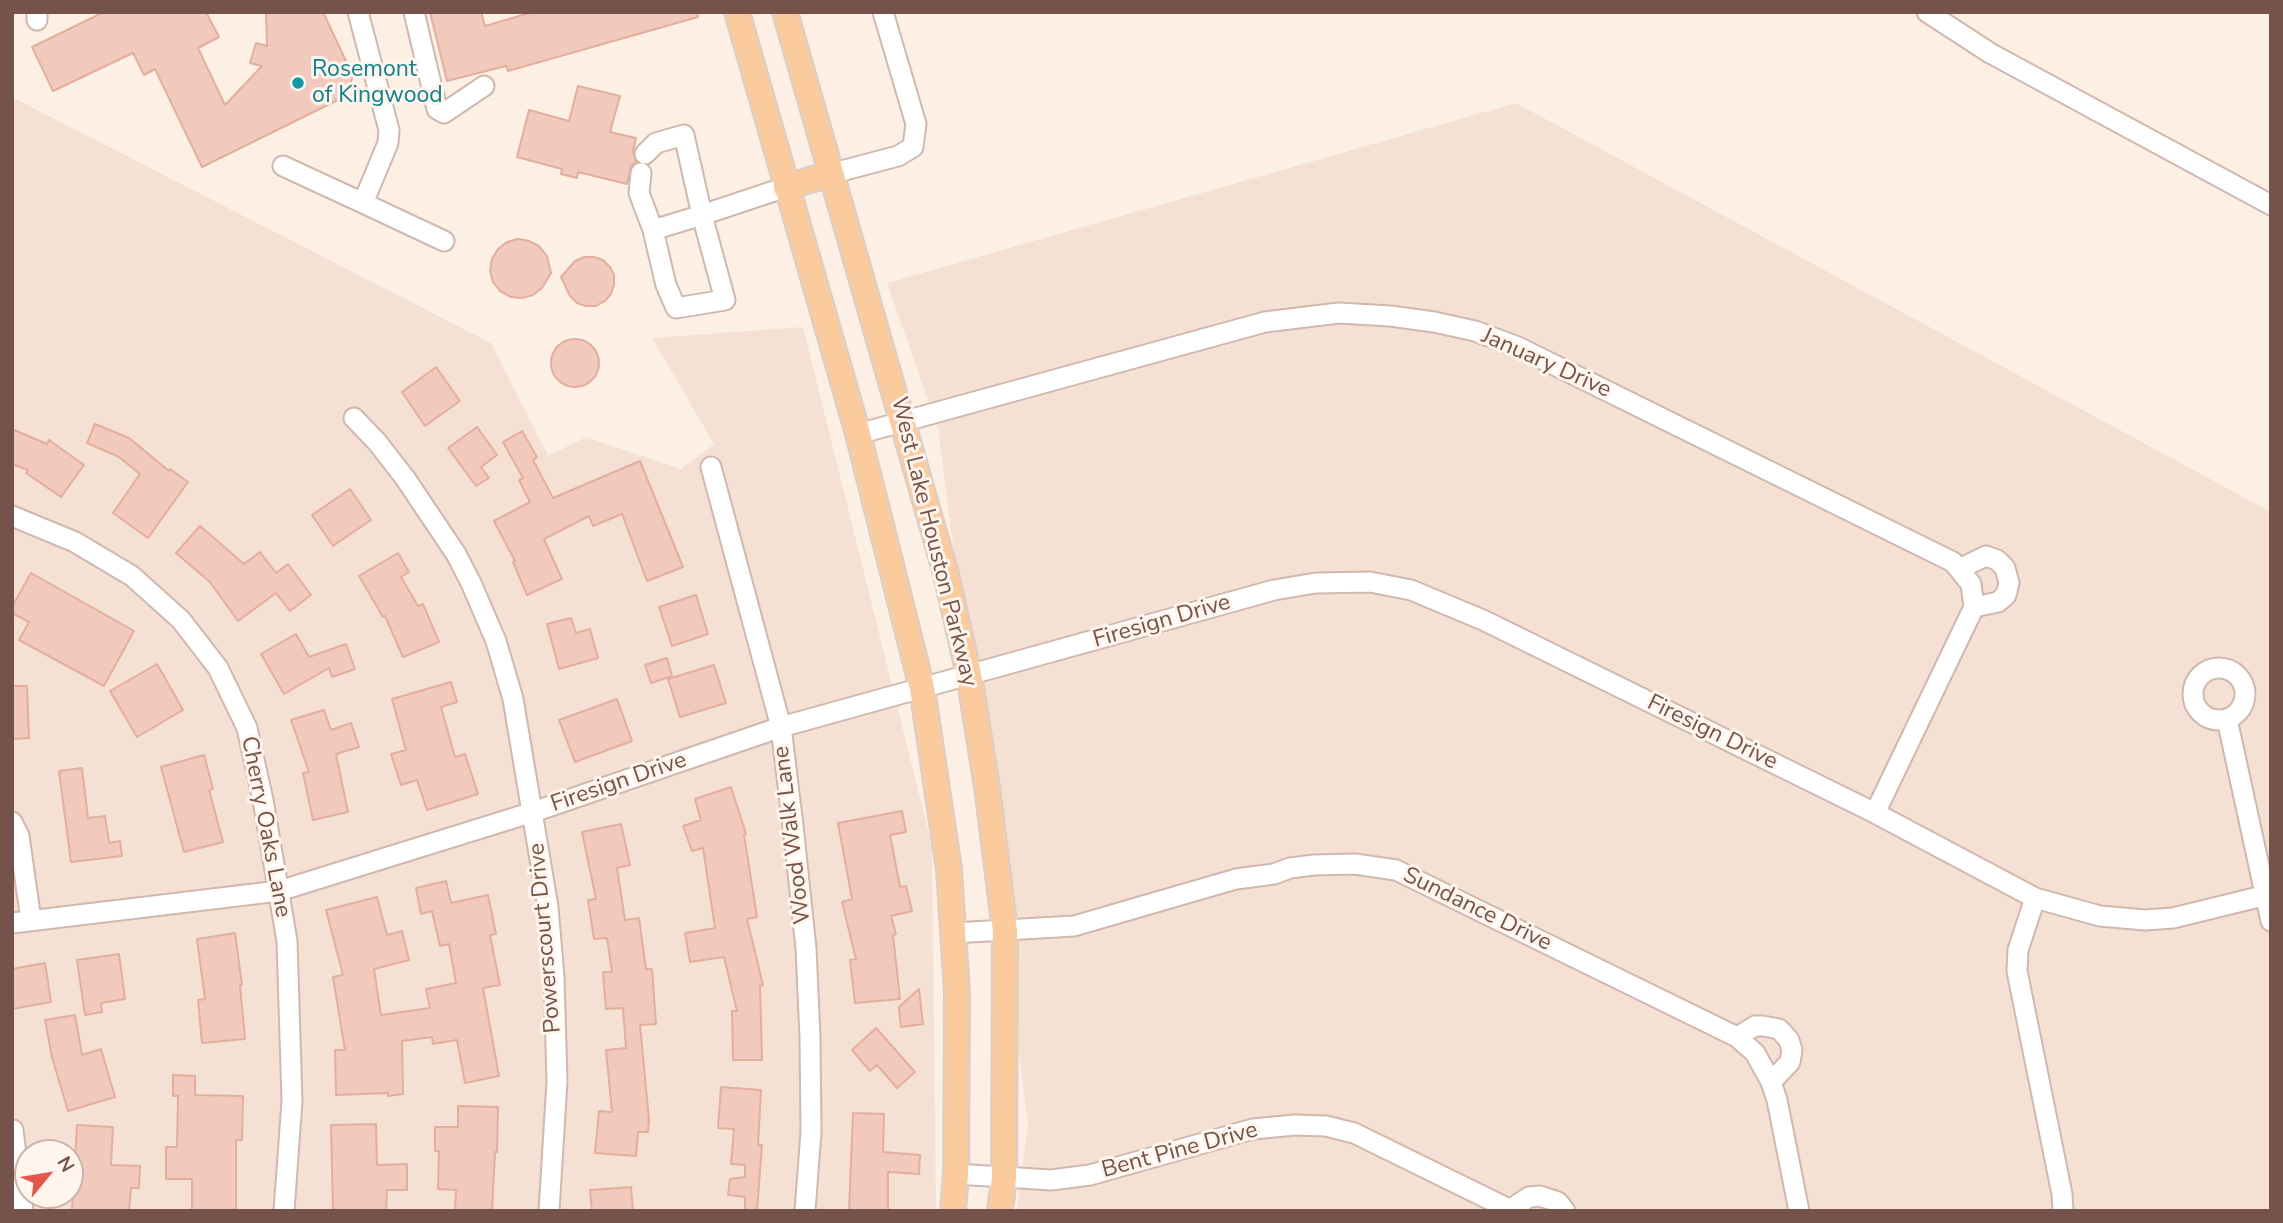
<!DOCTYPE html>
<style>
body{margin:0}
#map{position:relative;width:2283px;height:1223px;overflow:hidden;background:#fcf0e5;font-family:"Nunito Sans",sans-serif}
canvas{display:block}
.frame{position:absolute;inset:0;border:14px solid #75534a;pointer-events:none}
.north{position:absolute;left:14px;top:1139px;width:70px;height:70px;box-sizing:border-box;background:#fff5ec;border:2px solid #c8b4ab;border-radius:50%;rotate:60deg;font-size:19px;font-weight:700;line-height:28px;text-align:center;color:#75534a}
.north::after{content:'';display:block;margin:auto;width:24px;height:32px;background:#e6574b;clip-path:polygon(50% 0,100% 100%,50% 72%,0 100%)}
</style>
<div id="map">
<canvas width="2283" height="1223"></canvas>
<div class="frame"></div>
<div class="north">N</div>
</div>
<script>
const ctx = document.querySelector('canvas').getContext('2d');
ctx.lineJoin = 'round';
function paint(path, color) { ctx.fillStyle = color; ctx.fill(path, 'evenodd'); }
const poly = rows => new Path2D(rows.map(r => 'M' + r).join(''));
function trace(path, color, width, dash) { ctx.strokeStyle = color; ctx.lineWidth = width; ctx.lineCap = dash ? 'butt' : 'round'; ctx.setLineDash(dash || []); ctx.stroke(path); }
function write(font, color, halo, rows, align = 'center') {
  ctx.font = font + ' "Nunito Sans",sans-serif'; ctx.lineWidth = 6; ctx.setLineDash([]); ctx.textBaseline = 'middle'; ctx.strokeStyle = halo; ctx.fillStyle = color; for (const [text, x, y, turn = 0] of rows) {
    ctx.save(); ctx.translate(x, y); ctx.rotate((+turn || 0) * Math.PI / 180); ctx.textAlign = isNaN(turn) ? turn : align; if (halo) ctx.strokeText(text, 0, 0); ctx.fillText(text, 0, 0); ctx.restore();
  }
}
paint(poly([
 [12,97,491,343,548,456,586,437,681,469,714,444,652,338,803,327,932,846,936,1211,12,1211],
 [28,1153,70,1153,70,1195,28,1195],
 [1516,103,2271,512,2271,1211,1017,1211,1028,1124,938,429,887,283]
]), '#f4e1d4');
const building = poly([
 [104,12,206,12,219,37,198,48,225,105,262,66,250,63,256,43,267,46,266,12,323,12,353,76,346,96,202,167,155,69,144,75,133,53,53,91,32,47,104,12],
 [430,12,481,12,485,26,533,12,697,12,698,17,508,71,506,66,447,81,430,12],
 [578,86,620,96,610,132,636,138,633,151,636,162,631,166,627,184,578,172,577,178,561,174,562,169,517,157,529,110,569,121,578,86],
 [518,239,529,241,539,246,547,256,551,273,542,288,533,295,522,298,511,297,500,291,493,282,490,271,492,259,498,249,507,242,518,239],
 [584,257,594,257,603,260,610,267,614,275,614,285,611,294,605,301,596,306,586,306,577,303,570,296,561,277,575,261,584,257],
 '551 363a24 24 0 1 1 48 0a24 24 0 1 1-48 0Z',
 [436,367,460,401,425,426,402,392,436,367],
 [95,424,129,438,169,471,170,469,188,482,148,538,113,513,140,474,119,457,87,443,95,424],
 [477,427,497,455,481,467,489,478,476,486,448,448,477,427],
 [12,429,47,444,49,440,84,465,61,497,26,473,28,470,12,464,12,429],
 [522,431,537,457,533,460,553,498,640,461,683,567,647,581,622,514,593,526,589,516,544,539,562,579,527,595,513,562,515,561,494,521,530,502,519,480,523,478,503,442,522,431],
 [350,489,371,520,333,546,312,515,350,489],
 [200,526,244,564,260,552,276,573,288,564,311,595,290,611,276,593,238,621,210,582,176,553,200,526],
 [398,553,409,572,401,577,418,606,423,604,439,642,403,657,385,616,383,617,359,576,398,553],
 [31,573,134,631,104,686,19,640,29,622,12,613,12,607,31,573],
 [696,595,708,634,672,646,659,607,696,595],
 [571,618,576,633,590,629,598,658,559,669,547,624,571,618],
 [296,634,309,657,346,644,355,669,332,677,329,668,284,694,261,654,296,634],
 [667,658,672,676,651,683,645,665,667,658],
 [157,664,183,710,137,737,110,691,157,664],
 [714,665,726,703,680,717,668,679,714,665],
 [451,682,457,702,441,707,455,757,465,754,478,794,427,810,417,780,401,785,391,754,406,750,392,699,451,682],
 [12,686,27,686,29,738,12,739,12,686],
 [617,699,632,741,575,762,559,720,617,699],
 [324,710,331,730,351,723,359,747,336,754,348,812,313,820,303,773,309,772,291,720,324,710],
 [204,755,213,789,209,790,223,842,184,852,161,767,204,755],
 [82,768,88,818,105,816,109,843,120,841,122,856,71,862,59,771,82,768],
 [731,787,746,834,744,835,757,917,747,919,763,985,760,986,762,1060,733,1060,732,1011,737,1011,724,957,690,962,685,933,715,928,703,848,692,851,683,826,701,820,695,799,731,787],
 [902,811,906,832,890,835,900,887,906,886,912,911,891,916,896,934,893,935,900,999,855,1003,850,960,856,959,842,902,852,899,838,823,902,811],
 [621,824,630,865,617,868,625,920,639,918,646,969,652,969,656,1024,640,1025,649,1120,648,1132,638,1132,636,1156,595,1153,599,1111,612,1112,606,1050,626,1048,623,1008,606,1009,603,972,612,972,607,938,594,939,588,900,596,899,582,832,621,824],
 [446,881,451,903,488,895,496,934,490,935,500,985,483,988,499,1076,465,1083,457,1040,433,1044,432,1037,402,1041,403,1094,388,1096,388,1093,336,1095,335,1050,345,1050,333,977,343,975,326,910,377,897,387,935,402,931,409,960,374,969,381,1015,430,1008,426,989,456,983,449,944,440,946,432,911,421,914,416,888,446,881],
 [235,933,242,985,240,985,245,1039,202,1043,198,1000,205,999,197,939,235,933],
 [119,954,125,999,101,1003,102,1012,85,1015,77,960,119,954],
 [45,963,51,1002,12,1009,12,969,45,963],
 [919,989,923,1024,901,1027,899,1007,919,989],
 [75,1015,82,1055,101,1049,115,1097,68,1111,52,1057,45,1020,75,1015],
 [876,1028,915,1072,897,1088,877,1065,870,1071,852,1050,876,1028],
 [173,1075,195,1076,195,1095,243,1096,242,1140,236,1140,236,1211,192,1211,192,1179,166,1179,166,1147,177,1147,178,1096,173,1096,173,1075],
 [721,1087,761,1090,758,1145,762,1145,757,1211,745,1211,745,1197,728,1195,730,1179,745,1177,745,1165,731,1164,734,1129,718,1128,721,1087],
 [458,1106,498,1107,497,1152,495,1152,492,1211,455,1210,456,1190,438,1189,439,1151,435,1151,435,1127,458,1127,458,1106],
 [853,1113,884,1114,883,1152,920,1155,919,1174,888,1172,888,1211,849,1211,853,1113],
 [376,1124,377,1165,407,1164,407,1190,387,1190,386,1211,333,1211,331,1125,376,1124],
 [77,1125,113,1127,111,1165,140,1166,139,1188,131,1188,129,1211,72,1211,77,1125],
 [631,1187,633,1211,592,1211,590,1190,631,1187]
]);
paint(building, '#f2cabd');
trace(building, '#e4ae9d', 2);
const minor = poly([
 [358,12,389,130,388,143,363,203,444,241],
 [414,12,437,109,444,113,484,86],
 [1927,12,1990,53,2271,205],
 [37,20,37,12],
 [645,154,656,143,684,135,702,215,653,230],
 [283,166,363,203],
 [641,173,639,193,653,230,666,285,676,308,725,300,702,215,786,187],
 [830,174,898,156,913,147,916,124,883,12],
 [354,418,377,442,405,478,456,554,471,583,496,641,513,699,548,907,554,977,557,1081,549,1211],
 [858,434,1265,322,1339,313,1390,316,1434,322,1475,331,1518,347,1953,562,1971,584,1974,607,1875,813],
 [711,467,781,727,793,826,806,948,810,1038,811,1132,805,1211],
 [12,516,75,542,132,576,181,620,218,668,247,728,263,800,287,941,292,1101,284,1211],
 [1959,569,1986,556,1997,560,2005,568,2009,583,2006,595,1998,602,1974,607],
 '2193 694a26 26 0 1 1 52 0a26 26 0 1 1-52 0Z',
 [2227,719,2271,921],
 [12,822,19,836,31,920],
 [2035,898,2018,950,2017,971,2062,1194,2063,1211],
 [12,923,279,891,533,812,781,727,1274,590,1316,583,1370,582,1411,590,1483,620,1875,813,2035,898,2100,916,2145,920,2173,918,2271,894],
 [953,933,1074,926,1236,879,1274,874,1290,868,1314,865,1355,864,1396,870,1737,1037,1755,1053,1771,1082,1777,1100,1799,1211],
 [1737,1037,1755,1026,1763,1026,1779,1029,1789,1040,1792,1050,1790,1062,1771,1082],
 [13,1130,23,1211],
 [956,1174,1051,1180,1090,1175,1253,1129,1295,1125,1326,1126,1354,1133,1513,1211],
 [1511,1209,1529,1197,1540,1196,1558,1202,1565,1211]
]);
const major = poly([
 [737,12,858,434,922,688,949,869,957,993,956,1174,953,1211],
 [785,12,946,574,969,675,987,787,1005,931,1004,1178,1000,1211],
 [786,187,830,174]
]);
trace(minor, '#d0b8ae', 23);
trace(major, '#d8cfcc', 28);
trace(minor, '#fff', 19);
trace(major, '#fbcb9e', 24);
for (const [x, y, r, color] of [
 [298,83,7,"#0f9aa8"]
]) { const dot = new Path2D(); dot.arc(x, y, r, 0, 2 * Math.PI); ctx.fillStyle = color; ctx.fill(dot); trace(dot, '#fff5ec', 2.5); }
write('23px', '#0d838f', '#fff5ec', [
 ["Rosemont",312,70],
 ["of Kingwood",312,96]
], 'left');
write('23px', '#75534a', '#fff5ec', [
 ["January Drive",1546,364,24],
 ["West Lake Houston Parkway",933,542,76],
 ["Firesign Drive",1162,622,-16],
 ["Firesign Drive",1712,733,26],
 ["Firesign Drive",619,783,-19],
 ["Cherry Oaks Lane",265,827,79],
 ["Wood Walk Lane",793,835,-97],
 ["Sundance Drive",1477,910,26],
 ["Powerscourt Drive",546,938,-95],
 ["Bent Pine Drive",1180,1151,-15]
]);
</script>
